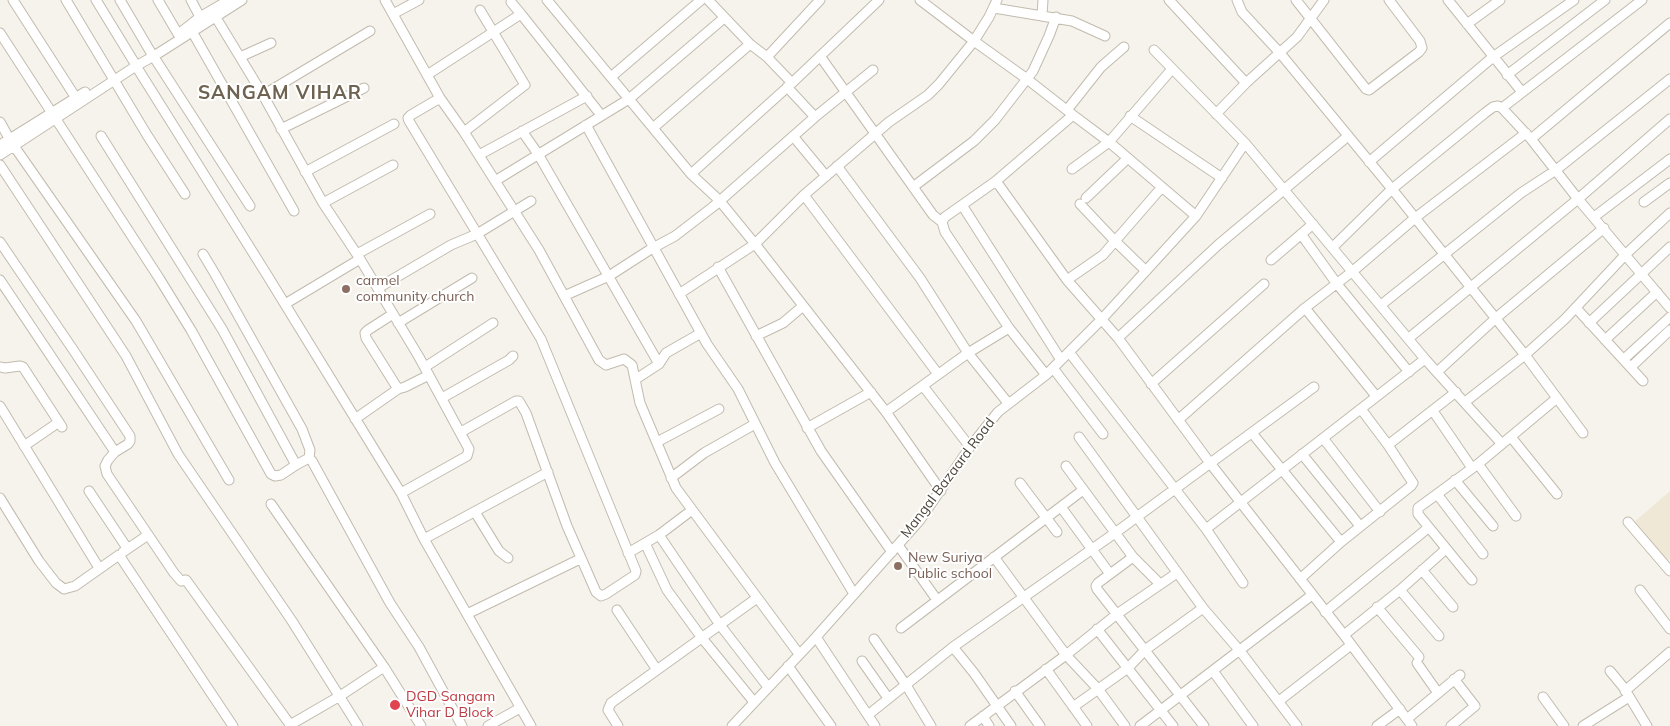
<!DOCTYPE html>
<style>
body{margin:0}
canvas{display:block;background:#f6f3ec}
</style>
<canvas width="1670" height="726"></canvas>
<script>
const ctx = document.querySelector('canvas').getContext('2d');
ctx.lineJoin = 'round';
function paint(path, color) { ctx.fillStyle = color; ctx.fill(path, 'evenodd'); }
const poly = rows => new Path2D(rows.map(r => 'M' + r).join(''));
function trace(path, color, width, dash) { ctx.strokeStyle = color; ctx.lineWidth = width; ctx.lineCap = dash ? 'butt' : 'round'; ctx.setLineDash(dash || []); ctx.stroke(path); }
function write(font, color, halo, rows, align = 'center') {
  ctx.font = font + ' Mulish,sans-serif'; ctx.lineWidth = 4; ctx.setLineDash([]); ctx.textBaseline = 'middle'; ctx.strokeStyle = halo; ctx.fillStyle = color; for (const [text, x, y, turn = 0] of rows) {
    ctx.save(); ctx.translate(x, y); ctx.rotate((+turn || 0) * Math.PI / 180); ctx.textAlign = isNaN(turn) ? turn : align; if (halo) ctx.strokeText(text, 0, 0); ctx.fillText(text, 0, 0); ctx.restore();
  }
}
paint(poly([
 [1670,491,1670,559,1667,561,1633,523]
]), '#efe8d6');
const minor = poly([
 [13,0,76,98],
 [66,0,147,135,185,194],
 [96,0,134,62],
 [120,0,150,51,250,206],
 [158,0,178,34],
 [191,0,200,17],
 [385,0,440,98,464,132,539,250,599,360,606,365,624,359,632,365,640,403,676,488,799,654],
 [547,0,691,174,719,200,755,244,886,412,941,491],
 [708,0,750,44,767,57,792,83],
 [920,0,974,41,1027,79,1073,115,1109,142,1196,216],
 [1169,0,1246,83],
 [1237,0,1242,12,1280,53,1392,189,1525,355,1583,433],
 [1296,0,1366,89,1369,90,1419,52,1422,48,1420,41,1389,0],
 [1448,0,1522,92],
 [511,2,521,14],
 [994,8,1072,21,1105,36],
 [212,11,263,95,323,203,360,259,419,357,469,449,467,456,401,493],
 [393,14,419,0],
 [1042,15,1043,0],
 [1467,24,1500,0],
 [189,26,294,211],
 [181,32,200,17,229,0],
 [0,33,159,278,191,330,271,474,275,476,281,475,296,465],
 [1154,50,1245,143,1425,359,1502,444],
 [820,56,933,215,942,222],
 [240,57,271,43],
 [767,57,820,0],
 [136,66,267,275,401,493,424,539,531,726],
 [427,75,521,14,601,115],
 [1507,75,1605,0],
 [611,77,701,0],
 [787,87,815,117],
 [263,95,370,31],
 [440,98,411,115,408,118,409,121,541,339,636,571,635,575,606,594,601,596,596,592,567,526,526,413,519,401,516,401,461,432],
 [1502,108,1642,0],
 [1067,110,1101,67,1124,47],
 [1216,114,1246,83,1297,37,1324,0],
 [1130,116,1222,178],
 [0,122,10,140],
 [586,125,707,344,738,389,775,463,854,594],
 [653,128,750,44],
 [281,129,364,88],
 [522,131,538,154,659,364,636,379],
 [464,132,525,85,480,10],
 [101,136,222,329,296,465,309,458,312,461,390,603,419,647,462,726],
 [793,136,826,176],
 [1531,139,1670,23],
 [0,145,85,92],
 [14,146,136,321,229,480],
 [0,155,136,66,154,56,242,0],
 [479,155,587,96],
 [1369,162,1493,57,1574,0],
 [0,165,126,356,178,454,292,621,358,726],
 [837,166,920,278,968,353,1008,403],
 [1072,169,1109,142,1172,69],
 [305,172,394,124],
 [691,174,792,83,879,0],
 [495,181,629,99,724,18],
 [996,181,1067,280,1118,338,1210,463,1344,635,1412,726],
 [913,187,974,141,995,120,1033,71,1049,36,1056,17],
 [804,195,938,374],
 [1086,198,1128,158],
 [1644,202,1670,183],
 [323,203,393,165],
 [1080,204,1115,241,1146,271],
 [962,205,1061,360],
 [1594,217,1670,159],
 [1301,234,1337,284,1409,372],
 [0,242,74,351,130,436,130,441,128,444,115,452,108,460,105,466,107,474,174,573,181,581,186,580,291,726],
 [1333,247,1392,189,1485,113,1493,107,1498,106,1502,108,1531,139,1578,199,1670,308],
 [203,254,215,274,302,429,310,450,309,458],
 [357,254,430,214],
 [1271,260,1313,224],
 [718,267,821,451,892,552],
 [0,280,115,452],
 [1067,280,1103,255,1162,187],
 [378,288,451,245,477,234,531,201],
 [679,294,755,244,804,195,889,122,928,95,939,84,974,41,989,17,997,0],
 [564,296,609,276,651,249,675,236,714,206,815,117,873,70],
 [285,304,360,259],
 [1381,305,1521,193,1556,170,1670,79],
 [1305,308,1376,396],
 [1576,308,1643,381],
 [393,314,368,330,365,333,366,338,398,389,405,387,429,375],
 [398,323,472,278],
 [1589,323,1670,247],
 [756,336,783,323,803,306],
 [1118,338,1218,245,1348,136],
 [1409,338,1578,199,1670,119],
 [1605,340,1657,292],
 [1069,352,1206,529,1243,583],
 [1624,359,1670,317],
 [659,364,666,353,701,333],
 [0,367,5,368,20,366,23,367,62,427],
 [425,367,493,323],
 [1631,367,1670,330],
 [1053,368,1103,434],
 [1437,372,1496,318,1604,228],
 [1046,375,1009,328,945,232,942,222,945,217,996,181,1073,115],
 [1151,384,1264,284],
 [923,386,970,447],
 [442,398,509,360,513,356],
 [1465,402,1525,355,1565,319,1626,254,1670,213],
 [0,406,99,568],
 [1433,411,1472,468],
 [886,412,968,353,1009,328],
 [355,419,398,389],
 [1178,420,1305,308,1353,271,1415,218,1526,133],
 [807,428,871,392],
 [1252,433,1341,542],
 [1079,437,1203,608,1240,651,1297,726],
 [1511,437,1557,494],
 [1323,438,1380,512],
 [657,442,719,409],
 [1388,445,1456,392],
 [24,446,59,422],
 [1302,454,1360,526],
 [1478,464,1516,516],
 [1066,466,1133,557,1160,584],
 [671,478,704,453,755,424],
 [1455,480,1493,526],
 [1020,483,1057,532],
 [89,491,127,548],
 [1437,494,1483,554],
 [0,498,39,561,56,583,64,589,75,586,119,555,233,726],
 [271,504,384,667,421,726],
 [1061,507,1110,574],
 [475,512,499,551,508,558],
 [1628,522,1670,571],
 [1206,529,1425,359],
 [659,535,692,510],
 [424,539,548,472],
 [645,543,667,590,702,638,754,702],
 [898,545,937,600],
 [123,552,148,535],
 [628,553,659,535,720,625,768,687],
 [994,557,1066,655,1098,689,1125,726],
 [1133,557,1098,583,1096,586,1097,589,1204,726],
 [1422,570,1453,607],
 [1300,579,1341,542,1411,486,1413,483,1388,445,1361,409],
 [1472,580,1418,514,1418,508,1478,464,1557,398],
 [1400,590,1439,636],
 [1640,590,1670,629],
 [1377,607,1419,657],
 [617,610,657,670],
 [1325,612,1428,528],
 [467,614,580,559],
 [901,628,1083,490],
 [1097,629,1173,726],
 [1344,635,1400,590,1446,549],
 [816,637,875,726],
 [874,639,906,685,931,726],
 [953,647,974,673,1011,726],
 [862,661,888,698],
 [1417,663,1438,693],
 [788,666,831,726],
 [1046,669,1087,726],
 [1213,671,1253,726],
 [1610,671,1624,688,1647,726],
 [1015,691,1040,726],
 [1625,691,1670,652],
 [1543,697,1564,726],
 [1279,701,1351,645],
 [1073,707,1128,668,1145,650,1203,608],
 [868,715,953,647,1115,533,1314,387],
 [983,716,989,726],
 [1407,719,1460,675],
 [290,725,340,696,384,667],
 [488,726,520,708],
 [618,726,608,710,611,703,757,598],
 [732,726,816,637,920,520,970,447,998,412,1046,375,1101,320,1196,216,1245,143],
 [970,726,1066,655,1117,614,1177,573],
 [1140,726,1312,595],
 [1377,726,1400,709],
 [1451,726,1475,706,1454,679],
 [1583,726,1629,697]
]);
trace(minor, '#c2bbae', 11);
trace(minor, '#fff', 9);
for (const [x, y, r, color] of [
 [346,289,5,"#8d6e63"],
 [898,566,5,"#8d6e63"],
 [395,705,6,"#e0444e"]
]) { const dot = new Path2D(); dot.arc(x, y, r, 0, 2 * Math.PI); ctx.fillStyle = color; ctx.fill(dot); trace(dot, '#fff', 2); }
write('14px', '#785e54', '#fff', [
 ["carmel",356,281],
 ["community church",356,297],
 ["New Suriya",908,558],
 ["Public school",908,574]
], 'left');
write('14px', '#4b4439', '#fff', [
 ["Mangal Bazaard Road",948,478,-53]
]);
write('14px', '#be3a42', '#fff', [
 ["DGD Sangam",406,697],
 ["Vihar D Block",406,713]
], 'left');
ctx.letterSpacing = '1px';
write('bold 19px', '#6e6250', '#fff', [
 ["SANGAM VIHAR",280,93]
]);
ctx.letterSpacing = '0px';
</script>
